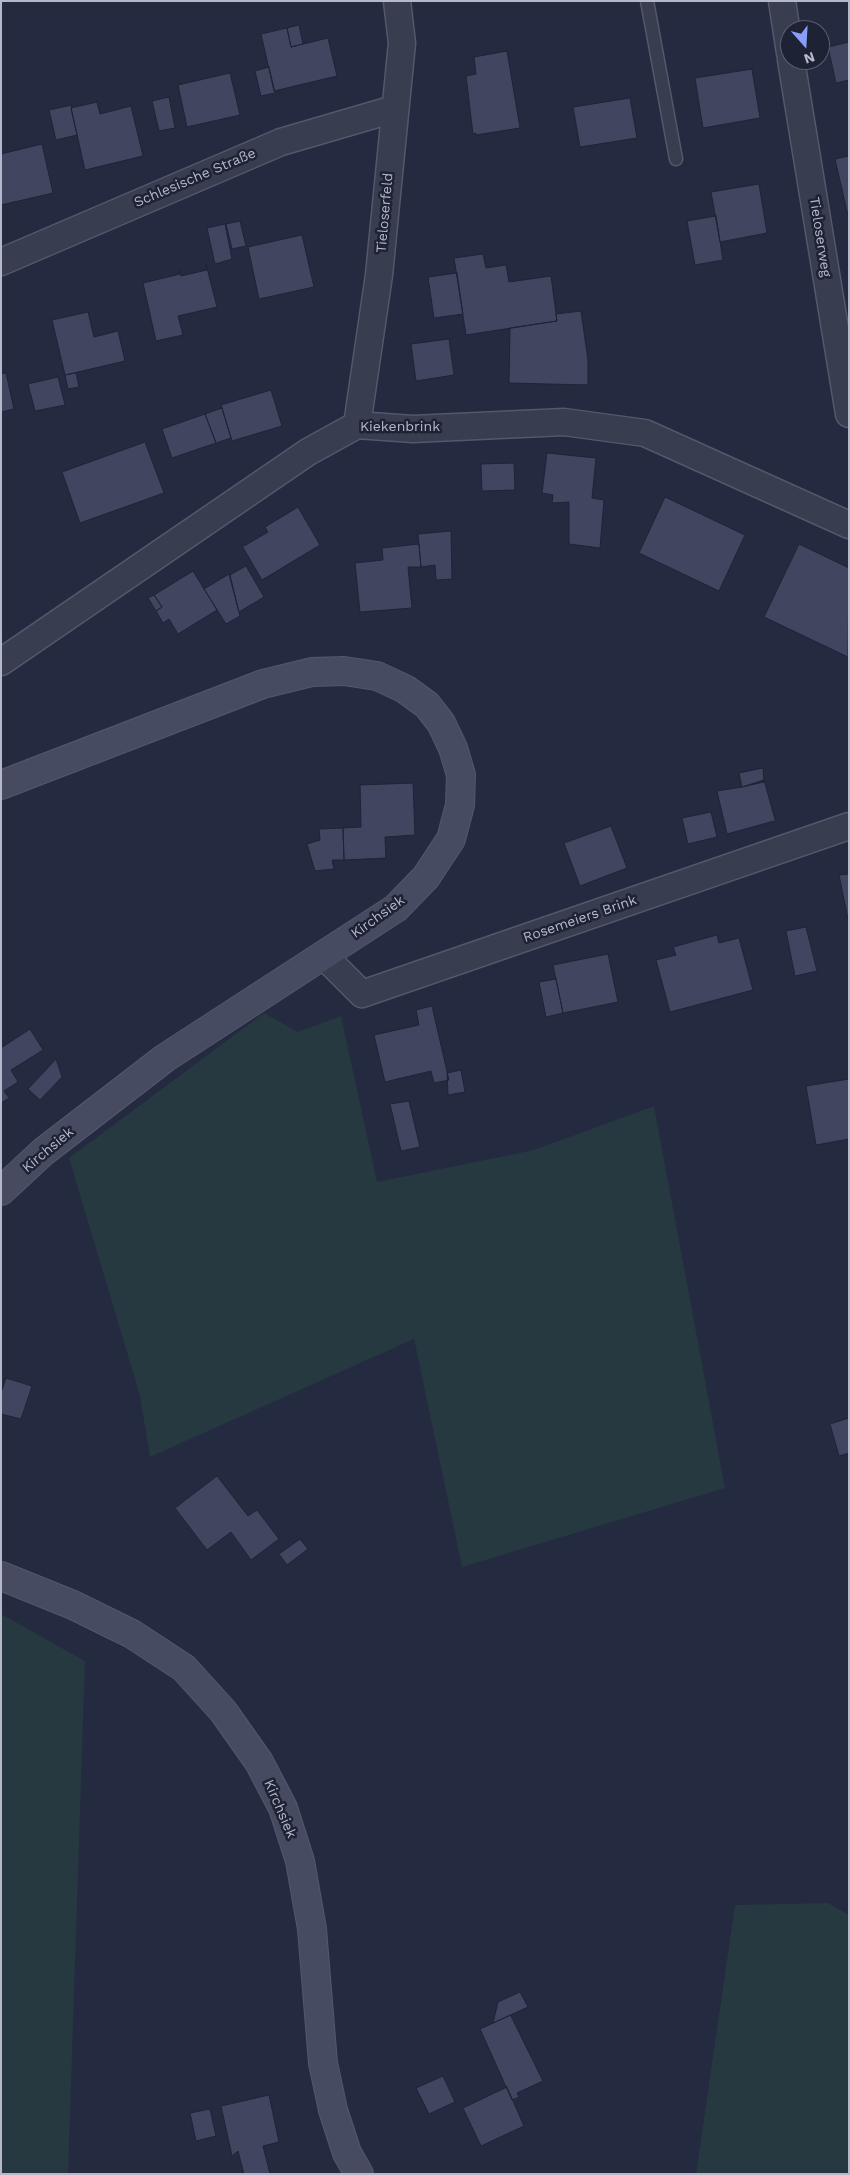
<!DOCTYPE html>
<meta charset="utf-8">
<style>
body{margin:0}
#map{position:relative;width:850px;height:2175px;overflow:hidden;background:#242a40;font-family:"Work Sans",sans-serif}
canvas{display:block}
.frame{position:absolute;inset:0;border:2px solid #b5b8ca;pointer-events:none}
.north{position:absolute;left:780px;top:20px;width:50px;height:50px;box-sizing:border-box;background:#1d2234;border:1px solid #5a5e70;border-radius:50%;rotate:161deg;font-size:14px;font-weight:700;line-height:20px;text-align:center;color:#b5b8ca}
.north::after{content:'';display:block;margin:auto;width:18px;height:22px;background:#899efa;clip-path:polygon(50% 0,100% 100%,50% 72%,0 100%)}
</style>
<div id="map">
<canvas width="850" height="2175"></canvas>
<div class="frame"></div>
<div class="north">N</div>
</div>
<script>
const ctx = document.querySelector('canvas').getContext('2d');
ctx.lineJoin = 'round';
function paint(path, color) { ctx.fillStyle = color; ctx.fill(path, 'evenodd'); }
const poly = rows => new Path2D(rows.map(r => 'M' + r).join(''));
function trace(path, color, width, dash) { ctx.strokeStyle = color; ctx.lineWidth = width; ctx.lineCap = dash ? 'butt' : 'round'; ctx.setLineDash(dash || []); ctx.stroke(path); }
function write(font, color, halo, rows, align = 'center') {
  ctx.font = font + ' "Work Sans",sans-serif'; ctx.lineWidth = 5; ctx.setLineDash([]); ctx.textBaseline = 'middle'; ctx.strokeStyle = halo; ctx.fillStyle = color; for (const [text, x, y, turn = 0] of rows) {
    ctx.save(); ctx.translate(x, y); ctx.rotate((+turn || 0) * Math.PI / 180); ctx.textAlign = isNaN(turn) ? turn : align; if (halo) ctx.strokeText(text, 0, 0); ctx.fillText(text, 0, 0); ctx.restore();
  }
}
paint(poly([
 [264,1013,298,1032,341,1016,377,1182,534,1150,654,1106,725,1488,462,1567,414,1339,150,1457,140,1396,69,1158],
 [1,1614,85,1661,68,2174,1,2174],
 [828,1903,849,1915,849,2174,696,2174,735,1905]
]), '#263840');
const building = poly([
 [299,25,303,44,291,47,287,28,299,25],
 [287,28,291,47,328,38,337,76,274,91,261,34,287,28],
 [849,42,849,80,836,83,828,47,849,42],
 [507,51,520,128,476,135,476,133,473,134,466,76,476,74,474,57,507,51],
 [269,67,275,93,261,96,255,71,269,67],
 [752,69,760,118,703,128,695,78,752,69],
 [230,73,240,115,187,127,178,85,230,73],
 [169,97,175,128,159,131,152,101,169,97],
 [630,98,637,138,580,147,573,107,630,98],
 [97,102,100,114,131,106,143,156,85,170,71,108,97,102],
 [72,105,71,108,77,135,56,140,49,110,72,105],
 [42,144,53,193,1,205,1,154,42,144],
 [849,156,849,220,835,159,849,156],
 [759,184,767,233,720,242,711,192,759,184],
 [716,216,723,260,695,265,687,221,716,216],
 [240,221,246,246,232,249,226,224,240,221],
 [225,224,232,259,215,264,207,228,225,224],
 [302,235,314,287,259,299,248,247,302,235],
 [483,254,486,268,506,265,509,282,551,276,557,321,466,335,454,258,483,254],
 [206,264,217,307,178,316,183,335,156,341,143,283,180,274,180,270,181,276,207,270,206,264],
 [457,273,463,314,434,318,428,277,457,273],
 [581,311,588,360,588,385,509,383,510,328,557,321,556,314,581,311],
 [88,312,94,337,118,331,125,361,65,375,52,320,88,312],
 [449,339,454,375,416,381,411,344,449,339],
 [6,373,14,409,1,412,1,374,6,373],
 [76,373,79,387,68,389,65,375,76,373],
 [58,377,65,405,35,411,28,384,58,377],
 [271,390,282,426,232,441,221,405,271,390],
 [222,408,231,438,216,443,205,414,222,408],
 [205,414,216,443,172,458,162,429,205,414],
 [145,442,164,493,80,523,62,472,145,442],
 [547,453,596,458,592,498,604,500,600,548,569,544,569,502,552,503,553,495,542,493,547,453],
 [514,463,515,490,482,491,481,464,514,463],
 [665,497,745,535,719,591,639,553,665,497],
 [298,507,320,545,262,580,241,544,244,546,268,532,265,527,298,507],
 [451,531,452,579,436,580,435,565,421,567,418,534,451,531],
 [419,544,421,567,408,567,412,608,360,612,355,563,383,560,382,548,419,544],
 [799,544,849,568,848,657,764,617,799,544],
 [246,566,264,597,239,612,230,575,246,566],
 [193,571,217,610,178,634,169,619,163,623,156,611,162,607,154,595,193,571],
 [229,574,240,616,226,624,204,589,229,574],
 [154,595,162,607,156,611,148,598,154,595],
 [763,768,764,782,742,787,739,773,763,768],
 [764,780,776,823,774,821,727,834,717,791,742,787,764,780],
 [413,783,415,835,385,837,386,858,344,860,343,828,361,827,360,785,413,783],
 [711,812,717,837,688,844,682,818,711,812],
 [611,826,627,868,580,886,564,843,611,826],
 [343,828,344,860,332,860,334,869,315,871,307,844,320,840,319,829,343,828],
 [849,874,849,924,839,875,849,874],
 [806,927,817,971,795,976,786,931,806,927],
 [717,935,719,943,739,938,753,990,670,1012,656,960,676,955,673,947,717,935],
 [608,954,618,1002,563,1013,553,965,608,954],
 [556,979,563,1013,546,1017,539,982,556,979],
 [432,1006,449,1080,434,1083,431,1071,385,1082,374,1035,419,1025,416,1010,432,1006],
 [30,1029,43,1050,11,1070,18,1082,4,1091,9,1098,1,1103,1,1048,30,1029],
 [56,1059,62,1077,40,1100,28,1089,56,1059],
 [461,1070,465,1092,448,1095,447,1073,461,1070],
 [849,1079,849,1139,816,1145,806,1086,849,1079],
 [409,1101,420,1147,401,1151,390,1104,409,1101],
 [6,1378,32,1386,21,1419,1,1414,1,1393,6,1378],
 [849,1418,849,1453,839,1456,830,1424,849,1418],
 [217,1476,248,1516,257,1510,279,1539,251,1560,231,1532,207,1550,175,1508,217,1476],
 [300,1539,308,1549,287,1565,279,1554,300,1539],
 [520,1992,528,2007,493,2023,498,2002,520,1992],
 [513,2014,511,2016,543,2081,517,2093,519,2097,512,2100,480,2029,513,2014],
 [443,2076,455,2102,429,2114,416,2088,443,2076],
 [507,2087,524,2126,481,2146,463,2108,507,2087],
 [269,2095,279,2142,263,2146,270,2174,244,2174,238,2151,232,2156,221,2106,269,2095],
 [210,2109,216,2136,196,2141,190,2113,210,2109]
]);
paint(building, '#404660');
trace(building, '#1f2436', 1);
const lane = poly([
 [647,1,676,159]
]);
const street = poly([
 [782,1,790,53],
 [791,60,849,414],
 [1,262,281,142,394,109],
 [357,425,379,275,402,43,397,1],
 [1,662,308,452,357,425,413,429,564,422,645,433,849,525],
 [323,955,362,994,849,826]
]);
const secondary = poly([
 [1,785,263,684,312,672,344,671,377,676,405,689,427,705,441,723,453,748,461,775,460,805,451,839,426,877,396,908,165,1058,43,1152,1,1191],
 [1,1576,73,1605,132,1634,184,1668,223,1711,259,1762,283,1808,300,1861,312,1929,323,2063,333,2110,347,2153,359,2174]
]);
trace(lane, '#53586a', 15);
trace(street, '#53586a', 29);
trace(secondary, '#53586a', 30);
trace(lane, '#383d4f', 12);
trace(street, '#383d4f', 26);
trace(secondary, '#464b62', 28);
write('14px', '#b5b8ca', '#1d2234', [
 ["Schlesische Straße",195,178,-23],
 ["Tieloserfeld",385,213,-85],
 ["Tieloserweg",820,237,81],
 ["Kiekenbrink",400,427],
 ["Kirchsiek",378,917,-36],
 ["Rosemeiers Brink",580,919,-19],
 ["Kirchsiek",48,1150,-40],
 ["Kirchsiek",280,1809,67]
]);
</script>
